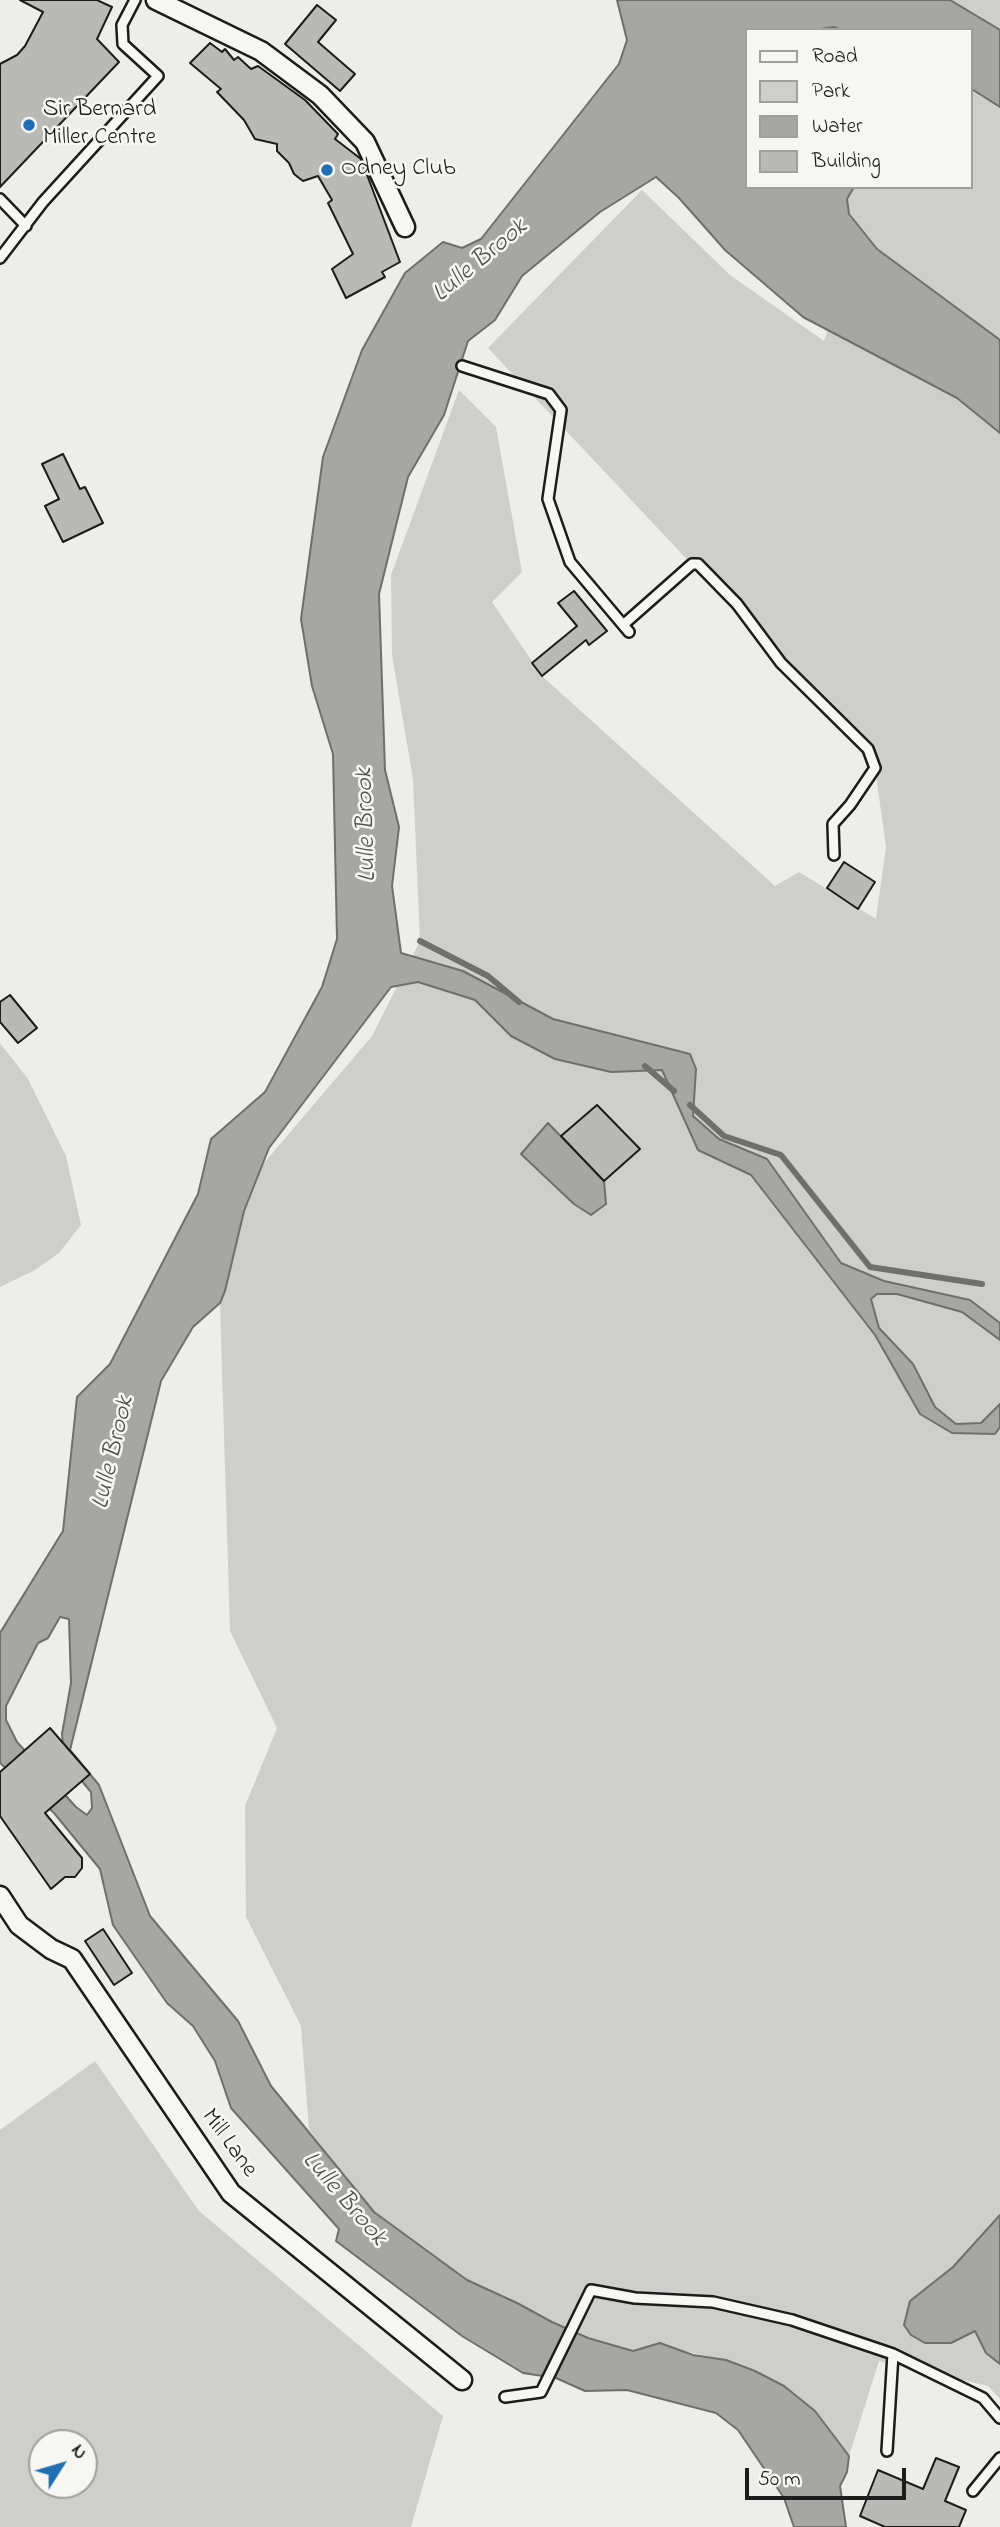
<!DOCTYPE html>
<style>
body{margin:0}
#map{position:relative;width:1000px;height:2527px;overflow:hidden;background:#edede9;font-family:"Indie Flower",sans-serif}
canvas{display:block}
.legend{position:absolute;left:745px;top:28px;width:228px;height:161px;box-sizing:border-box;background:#f6f6f2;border:2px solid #9f9f9c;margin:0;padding:9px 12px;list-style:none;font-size:21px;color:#1c1c1c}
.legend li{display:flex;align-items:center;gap:14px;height:35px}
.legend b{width:35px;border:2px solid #9f9f9c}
.north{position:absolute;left:28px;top:2429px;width:70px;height:70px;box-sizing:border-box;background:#f6f6f2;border:2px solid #9f9f9c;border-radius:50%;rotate:53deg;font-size:19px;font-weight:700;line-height:28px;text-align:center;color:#1c1c1c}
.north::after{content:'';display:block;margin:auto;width:24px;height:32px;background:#1f6fb2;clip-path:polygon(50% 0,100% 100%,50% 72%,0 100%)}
.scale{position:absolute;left:745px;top:2468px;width:161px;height:32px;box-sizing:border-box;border:4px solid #1c1c1c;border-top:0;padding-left:9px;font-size:21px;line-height:24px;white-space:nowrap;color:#1c1c1c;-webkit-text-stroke:5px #f6f6f2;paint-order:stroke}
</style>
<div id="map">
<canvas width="1000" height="2527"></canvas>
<ul class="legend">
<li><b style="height:9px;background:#f6f6f2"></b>Road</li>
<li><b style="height:19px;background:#cececb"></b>Park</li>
<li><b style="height:19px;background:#a6a6a3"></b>Water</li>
<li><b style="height:19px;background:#b9b9b6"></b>Building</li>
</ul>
<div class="north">N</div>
<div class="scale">50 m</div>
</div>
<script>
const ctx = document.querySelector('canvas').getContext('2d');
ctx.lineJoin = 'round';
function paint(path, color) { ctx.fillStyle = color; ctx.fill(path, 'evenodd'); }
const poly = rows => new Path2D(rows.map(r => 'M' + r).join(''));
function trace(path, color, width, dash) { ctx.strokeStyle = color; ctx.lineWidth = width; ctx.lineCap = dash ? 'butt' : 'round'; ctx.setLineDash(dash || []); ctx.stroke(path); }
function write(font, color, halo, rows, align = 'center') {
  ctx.font = font + ' "Indie Flower",sans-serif'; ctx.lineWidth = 5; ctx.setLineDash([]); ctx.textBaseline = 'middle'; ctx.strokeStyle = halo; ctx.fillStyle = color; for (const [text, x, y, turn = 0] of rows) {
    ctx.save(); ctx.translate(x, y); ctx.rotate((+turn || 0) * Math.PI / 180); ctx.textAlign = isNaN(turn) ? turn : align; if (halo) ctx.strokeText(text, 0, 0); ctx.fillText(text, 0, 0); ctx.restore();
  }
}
paint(poly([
 [950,0,1000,0,1000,30],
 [970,88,1000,107,1000,340,877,249,849,214,847,199,854,187,970,187],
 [642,190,730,275,824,341,828,330,876,355,957,398,1000,433,1000,2215,984,2236,986,2353,1000,2364,1000,2399,988,2386,879,2361,849,2456,815,2411,784,2386,755,2371,726,2360,674,2349,660,2343,633,2351,588,2338,552,2322,517,2303,467,2280,374,2212,309,2130,301,2026,246,1917,245,1806,277,1728,230,1631,220,1303,225,1291,244,1211,264,1163,372,1036,420,941,413,779,392,655,391,575,459,390,496,427,522,572,492,602,542,676,775,886,799,872,876,919,886,847,875,768,699,572,488,348],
 [597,1105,640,1149,604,1181,606,1204,548,1123,561,1136],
 [0,1043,28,1079,66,1156,81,1225,59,1253,35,1270,0,1287],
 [95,2061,199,2211,443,2416,411,2527,0,2527,0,2130],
 [42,2443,84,2443,84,2485,42,2485]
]), '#cececb');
const water = poly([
 [617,0,950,0,1000,30,1000,107,970,88,970,30,842,30,834,27,814,30,746,30,746,187,854,187,847,199,849,214,877,249,1000,340,1000,433,957,398,803,317,725,250,679,198,656,177,600,212,522,276,495,320,468,341,444,415,408,477,379,594,385,770,399,827,392,886,401,953,463,971,553,1019,690,1054,696,1069,693,1116,719,1139,767,1159,841,1263,884,1281,970,1300,1000,1323,1000,1340,962,1312,897,1294,877,1294,871,1299,879,1328,913,1364,935,1407,956,1424,981,1423,1000,1404,1000,1427,995,1434,952,1433,920,1414,875,1335,751,1175,698,1150,662,1070,611,1072,555,1059,511,1036,475,1000,418,982,391,987,269,1148,244,1211,225,1291,220,1303,193,1327,161,1381,70,1750,99,1785,150,1916,238,2021,271,2086,374,2212,467,2280,517,2303,552,2322,588,2338,633,2351,660,2343,693,2355,726,2360,755,2371,784,2386,815,2411,849,2456,847,2472,840,2486,846,2527,794,2527,784,2498,738,2430,716,2413,627,2390,585,2391,556,2378,523,2373,462,2336,336,2241,339,2229,231,2108,215,2061,193,2026,167,2003,113,1925,100,1869,54,1813,0,1763,0,1633,63,1531,77,1397,110,1364,198,1194,211,1139,265,1092,322,987,337,939,333,754,312,686,301,619,323,457,362,350,405,273,443,242,462,248,481,239,619,64,627,40,617,0],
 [60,1617,69,1619,71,1683,62,1734,64,1760,91,1792,92,1808,87,1815,76,1807,17,1742,6,1720,6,1706,38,1643,48,1638,60,1617],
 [548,1123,604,1181,606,1204,591,1215,574,1204,521,1154,548,1123],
 [1000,2215,1000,2364,986,2353,975,2331,951,2343,925,2343,911,2335,904,2325,910,2301,953,2267,1000,2215]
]);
paint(water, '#a6a6a3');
trace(water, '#6f6f6d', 2);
trace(poly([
 [420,941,488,976,519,1002],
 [645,1066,674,1091],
 [690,1105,724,1136,781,1155,870,1267,982,1284]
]), '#6f6f6d', 6);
const building = poly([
 [20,0,97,0,112,7,97,39,119,62,0,187,0,64,17,55,25,46,43,12,20,0],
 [317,5,336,20,318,42,355,74,340,91,285,44,317,5],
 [210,43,222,52,225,49,234,60,238,57,251,69,258,66,305,100,338,134,335,139,361,159,400,262,382,272,385,277,346,298,332,269,353,254,328,203,332,200,318,176,303,181,294,174,289,163,277,151,277,144,255,139,244,120,217,92,221,89,190,63,210,43],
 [63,454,80,489,85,487,103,523,63,542,45,506,59,499,42,464,63,454],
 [574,591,607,631,589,645,586,640,542,676,532,663,577,626,558,603,574,591],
 [844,862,875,882,858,909,827,888,844,862],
 [10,995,37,1028,18,1043,0,1022,0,1002,10,995],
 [597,1105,640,1149,604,1181,561,1136,597,1105],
 [50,1728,90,1774,45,1813,82,1858,82,1868,75,1877,65,1877,51,1889,0,1816,0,1772,50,1728],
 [103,1929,132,1973,114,1985,85,1941,103,1929],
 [936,2458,959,2467,945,2501,966,2510,959,2527,885,2527,860,2516,878,2470,923,2489,936,2458]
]);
paint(building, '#b9b9b6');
trace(building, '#1c1c1c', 2);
const lane = poly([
 [0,199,26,226],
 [0,258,43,202,158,76,123,44,122,25,135,0],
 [462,366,549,394,561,410,548,499,570,562,629,632],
 [623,625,692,564,698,564,737,604,781,663,868,749,875,768,850,805,833,824,834,855],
 [505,2397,541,2392,591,2290,635,2298,713,2302,792,2320,893,2354,983,2398,1000,2418],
 [887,2451,893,2354],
 [973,2491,1000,2458]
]);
const street = poly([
 [156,0,261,51,320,95,365,142,405,227],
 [0,1896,19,1925,51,1949,72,1959,231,2193,462,2380]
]);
trace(lane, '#1c1c1c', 14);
trace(street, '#1c1c1c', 23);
trace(lane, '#f6f6f2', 9);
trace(street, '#f6f6f2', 18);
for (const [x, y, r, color] of [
 [29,125,7,"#1f6fb2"],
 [327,170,7,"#1f6fb2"]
]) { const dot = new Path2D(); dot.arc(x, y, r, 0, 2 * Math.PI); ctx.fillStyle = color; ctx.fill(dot); trace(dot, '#f6f6f2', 2.5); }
write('24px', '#1c1c1c', '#f6f6f2', [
 ["Sir Bernard",43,111],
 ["Miller Centre",43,139],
 ["Odney Club",341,170]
], 'left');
write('24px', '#1c1c1c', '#f6f6f2', [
 ["Mill Lane",228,2144,54]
]);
write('italic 26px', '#535352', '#f6f6f2', [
 ["Lulle Brook",481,262,-40],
 ["Lulle Brook",368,825,-92],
 ["Lulle Brook",115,1453,-77],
 ["Lulle Brook",343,2200,49]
]);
</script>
